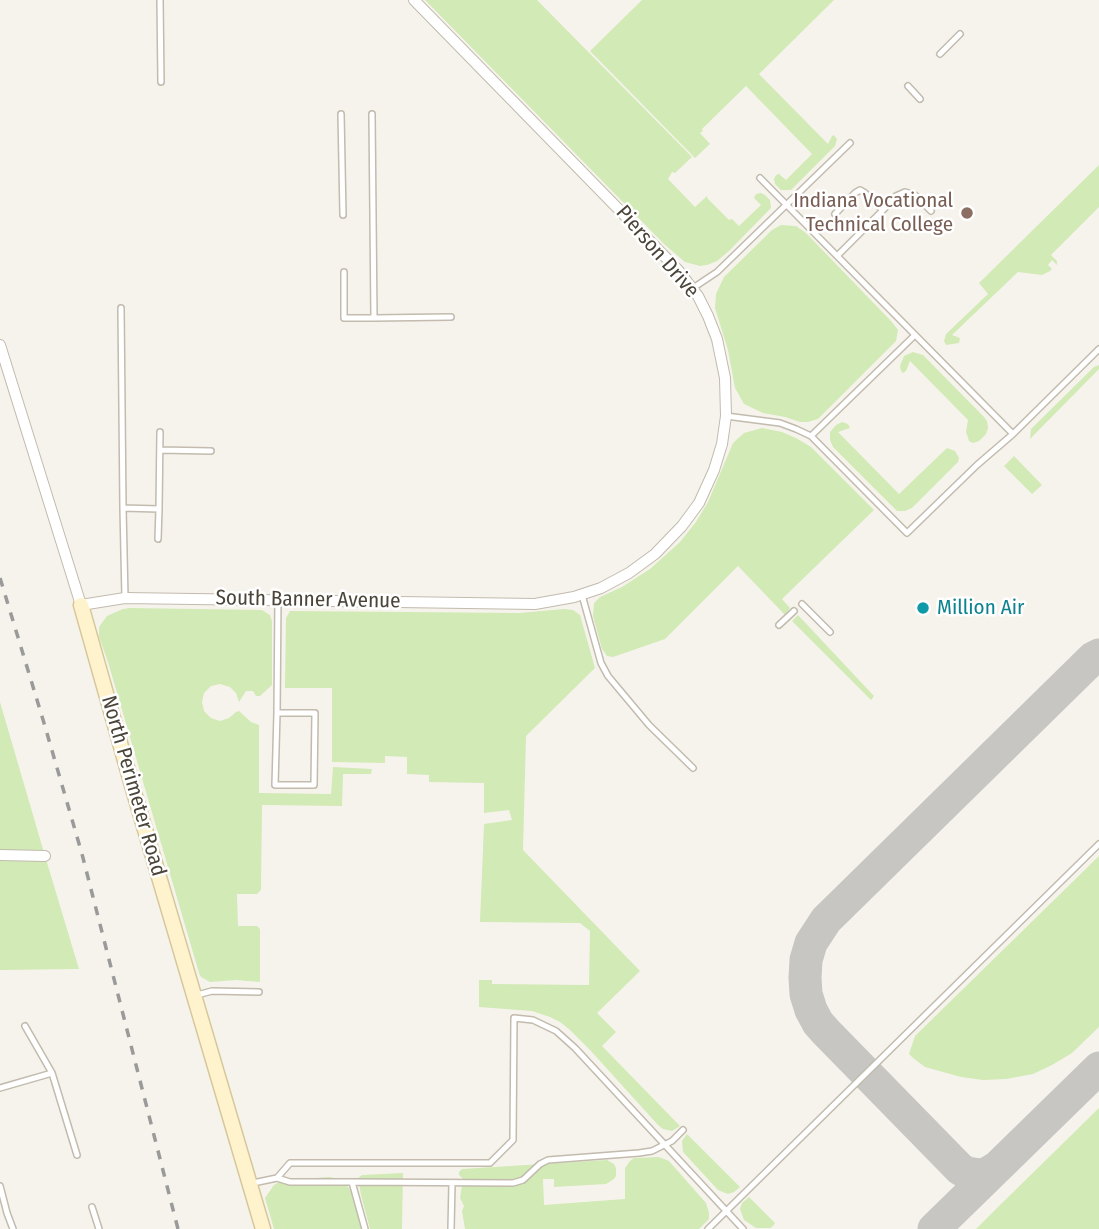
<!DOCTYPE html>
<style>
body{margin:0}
canvas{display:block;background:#f6f3ec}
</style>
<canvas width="1099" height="1229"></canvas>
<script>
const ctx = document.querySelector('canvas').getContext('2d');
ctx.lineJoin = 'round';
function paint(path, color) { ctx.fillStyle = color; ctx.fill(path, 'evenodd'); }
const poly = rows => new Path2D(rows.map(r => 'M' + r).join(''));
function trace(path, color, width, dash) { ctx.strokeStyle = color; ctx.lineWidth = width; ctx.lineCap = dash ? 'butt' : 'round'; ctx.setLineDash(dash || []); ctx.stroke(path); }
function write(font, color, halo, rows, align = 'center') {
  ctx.font = font + ' "Fira Sans Condensed",sans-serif'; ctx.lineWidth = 5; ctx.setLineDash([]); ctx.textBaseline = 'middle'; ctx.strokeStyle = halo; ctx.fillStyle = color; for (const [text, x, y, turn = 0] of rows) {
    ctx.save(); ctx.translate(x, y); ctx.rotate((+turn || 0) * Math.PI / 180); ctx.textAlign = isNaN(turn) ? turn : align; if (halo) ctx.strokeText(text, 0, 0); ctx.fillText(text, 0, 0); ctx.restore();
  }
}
paint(poly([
 [425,0,537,0,692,157,675,173,672,172,668,179,695,207,707,196,708,199,729,220,732,219,739,226,761,205,754,198,756,194,761,193,765,195,770,200,771,208,729,251,717,261,707,265,700,266,685,262,664,244],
 [642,0,834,0,759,74,828,144,832,136,834,135,837,139,835,146,791,190,781,190,775,184,774,179,776,175,779,174,786,180,812,154,746,86,702,129,703,131,700,133,710,144,695,158,590,51],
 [1099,165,1099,207,1051,255,1057,261,1057,265,1052,260,1048,265,1052,269,1050,271,1042,275,1018,272,952,335,960,338,959,343,946,345,944,341,946,334,988,294,979,283],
 [781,225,796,226,806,233,891,321,898,330,896,341,818,419,808,422,800,422,785,417,763,413,744,404,735,388,728,350,715,308,716,294,724,277,772,230],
 [913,352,923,355,984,417,987,421,988,428,986,434,979,441,973,443,969,441,966,432,968,420,910,361,906,371,903,373,901,371,900,366,904,356],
 [1099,365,1099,369,1030,439,1031,429,1094,367],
 [842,422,848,424,850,428,838,432,899,494,947,448,955,451,959,458,958,462,912,508,905,511,897,511,833,447,830,440,830,432,836,425],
 [762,428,782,432,796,438,811,447,874,510,782,599,790,608,785,615,738,566,665,639,613,657,607,656,602,649,593,616,594,603,600,597,622,587,650,569,680,542,696,522,708,502,733,443,744,433],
 [1014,456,1042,485,1032,494,1004,466],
 [130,608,262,610,270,615,272,621,272,685,260,696,256,696,253,691,246,691,239,702,236,693,230,687,220,684,211,686,204,693,202,702,204,711,211,718,220,721,229,718,236,712,239,711,251,722,259,725,259,793,331,794,333,767,372,769,371,774,343,774,342,806,262,805,261,890,257,894,237,894,238,926,257,926,260,929,260,982,236,980,210,982,201,977,199,973,108,662,99,637,99,627,107,616,123,609],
 [564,609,573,610,580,615,595,668,526,736,523,850,640,971,597,1013,616,1032,602,1046,680,1126,672,1131,663,1129,658,1125,590,1050,570,1030,560,1022,550,1017,532,1011,479,1007,479,980,492,980,492,984,589,985,590,931,580,923,480,922,484,824,512,820,509,810,484,813,484,783,429,782,429,775,407,774,407,757,385,756,385,763,332,762,332,688,285,688,286,618,290,611,520,613],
 [798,615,874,696,871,700,792,621],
 [0,702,45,856,79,969,0,970],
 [1099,856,1099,1027,1072,1053,1052,1065,1033,1074,1006,1079,983,1080,961,1077,925,1067,913,1058,909,1054,915,1036],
 [1099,1108,1099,1229,976,1229,997,1208],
 [687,1134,740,1187,734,1192,728,1194,718,1190,683,1152,682,1141],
 [659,1157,669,1161,706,1203,709,1213,709,1219,699,1229,465,1229,462,1211,464,1206,460,1198,463,1179,459,1175,459,1172,462,1169,607,1160,614,1164,616,1168,616,1176,614,1179,606,1184,554,1187,554,1179,543,1179,544,1205,625,1199,625,1168,630,1161,634,1158],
 [403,1173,402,1229,370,1229,361,1195,358,1178,362,1175],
 [329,1177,335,1178,344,1183,350,1189,362,1229,274,1229,265,1198,274,1185,283,1180],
 [749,1197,775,1223,773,1226,770,1228,756,1228,744,1220,740,1209,742,1203]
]), '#d2eab5');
trace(poly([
 [996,1168,988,1173,980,1175,967,1173,960,1169,826,1032,818,1023,811,1010,806,994,805,978,806,960,811,943,826,920,1093,658,1099,655],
 [934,1229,1099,1068]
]), '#c8c6c3', 33);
const lane = poly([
 [160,0,161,82],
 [940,54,960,34],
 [908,86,920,99],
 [341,114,343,215],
 [372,114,374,318,451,317],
 [760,178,1013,434],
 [883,210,896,196,905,192,915,195,931,211],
 [835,214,855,193,860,190,865,193,883,210,837,256],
 [344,272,344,318,374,318],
 [693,288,717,272,850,143],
 [121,308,123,508],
 [726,416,780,423,796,429,811,436,915,335],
 [811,436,907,533,977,465,1013,434,1099,349],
 [160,450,211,451],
 [159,509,160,432],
 [582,595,601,663,608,676,649,725,693,768],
 [125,598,123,508,159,509,158,539],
 [802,604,830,632],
 [779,625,794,611],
 [277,713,275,785,314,785,315,713,277,713,278,599],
 [197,995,212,991,259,992],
 [52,1073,77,1155],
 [0,1088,52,1073,25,1026],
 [277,1178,290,1163,490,1163,513,1140,514,1018,533,1020,556,1031,575,1048,743,1229],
 [352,1182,513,1183,523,1180,540,1164,548,1160,639,1153,652,1151,672,1141,683,1130],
 [253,1183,277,1178,290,1182,352,1182,365,1229],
 [0,1186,7,1213,13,1229],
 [92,1207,99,1229],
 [451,1229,452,1183],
 [708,1229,1099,844]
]);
const street = poly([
 [0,345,81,605,125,598,535,604,574,597,601,588,629,573,655,554,682,526,699,503,714,470,722,444,726,416,725,378,717,339,708,316,698,296,678,270,414,0],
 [0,855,45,856]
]);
const secondary = poly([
 [81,605,133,789,263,1229]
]);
trace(lane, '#c2bbae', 8);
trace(street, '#c2bbae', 12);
trace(secondary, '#d6c79b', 17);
trace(lane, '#fff', 5);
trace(street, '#fff', 10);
trace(secondary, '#fff3cd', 14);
trace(poly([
 [0,578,44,723,82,854,178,1229]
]), '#9a9a9a', 3.5, [9, 9]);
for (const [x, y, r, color] of [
 [967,213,7,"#8d6e63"],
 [923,608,7,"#0f9aa8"]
]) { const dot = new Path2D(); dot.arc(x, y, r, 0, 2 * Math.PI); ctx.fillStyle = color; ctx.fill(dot); trace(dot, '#fff', 2.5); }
write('21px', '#785e54', '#fff', [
 ["Indiana Vocational",953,201],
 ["Technical College",953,225]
], 'right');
write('21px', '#4b4439', '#fff', [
 ["Pierson Drive",657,252,49],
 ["South Banner Avenue",308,600,1],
 ["North Perimeter Road",133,786,74]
]);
write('21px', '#0d838f', '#fff', [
 ["Million Air",937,608]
], 'left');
</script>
